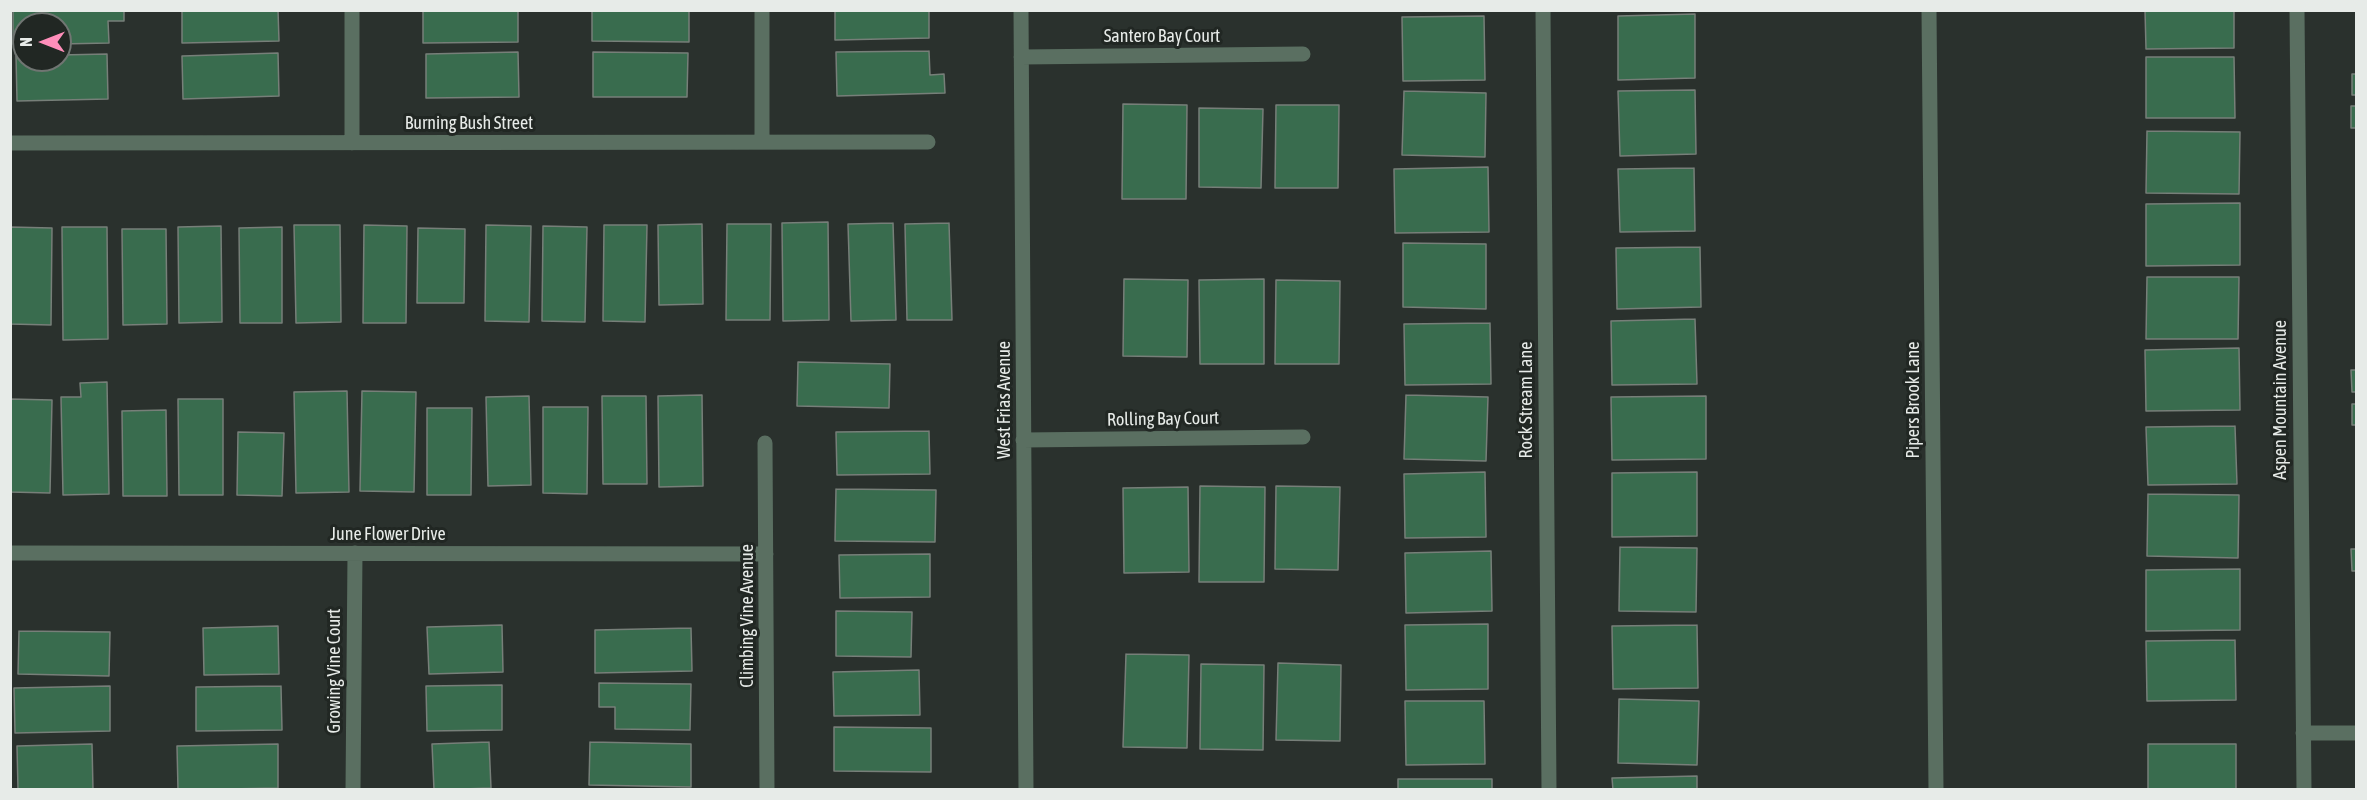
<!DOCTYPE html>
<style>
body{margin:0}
#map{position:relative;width:2367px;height:800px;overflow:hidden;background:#2a312d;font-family:"Asap Condensed",sans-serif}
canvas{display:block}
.frame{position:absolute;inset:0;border:12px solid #e7ebe8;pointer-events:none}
.north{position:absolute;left:12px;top:12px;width:60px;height:60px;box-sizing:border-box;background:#212723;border:2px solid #707572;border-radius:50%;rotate:270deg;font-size:16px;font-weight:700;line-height:24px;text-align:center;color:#e7ebe8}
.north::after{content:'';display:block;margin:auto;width:21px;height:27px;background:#ff8eba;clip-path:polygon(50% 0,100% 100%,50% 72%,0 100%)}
</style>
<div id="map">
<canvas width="2367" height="800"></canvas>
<div class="frame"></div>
<div class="north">N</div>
</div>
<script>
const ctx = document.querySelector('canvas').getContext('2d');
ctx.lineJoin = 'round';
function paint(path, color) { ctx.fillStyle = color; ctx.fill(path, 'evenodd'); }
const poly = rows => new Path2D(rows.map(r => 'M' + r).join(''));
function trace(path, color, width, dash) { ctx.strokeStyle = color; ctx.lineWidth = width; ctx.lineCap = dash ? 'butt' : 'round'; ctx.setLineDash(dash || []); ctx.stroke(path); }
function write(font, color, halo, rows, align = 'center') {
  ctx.font = font + ' "Asap Condensed",sans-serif'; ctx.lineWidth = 6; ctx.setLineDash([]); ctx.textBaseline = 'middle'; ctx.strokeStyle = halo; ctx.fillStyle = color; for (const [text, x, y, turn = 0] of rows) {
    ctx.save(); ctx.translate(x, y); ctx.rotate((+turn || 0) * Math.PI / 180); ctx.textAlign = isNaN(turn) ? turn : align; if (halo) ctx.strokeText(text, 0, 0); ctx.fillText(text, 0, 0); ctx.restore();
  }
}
const building = poly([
 [13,10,124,10,124,21,108,21,109,43,60,44,60,24,24,24,24,44,13,44,13,10],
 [182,10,278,10,279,41,182,43,182,10],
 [423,10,518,10,518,42,423,43,423,10],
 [592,10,689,10,689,42,592,41,592,10],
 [835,10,929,10,929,38,835,40,835,10],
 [2145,10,2234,10,2234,48,2146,49,2145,10],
 [1695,14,1695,78,1618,80,1618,16,1695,14],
 [1484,16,1485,80,1403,81,1402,17,1484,16],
 [929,51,930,75,944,74,945,93,837,96,836,52,929,51],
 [518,52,519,97,426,98,426,54,518,52],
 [593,52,688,53,687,97,593,97,593,52],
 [278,53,279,96,183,99,182,56,278,53],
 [107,54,108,99,17,101,16,56,24,56,24,60,60,60,60,55,107,54],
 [2146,57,2234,57,2235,118,2146,118,2146,57],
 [2352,74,2356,74,2356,95,2352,95,2352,74],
 [1695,90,1696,154,1620,156,1618,91,1695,90],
 [1404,91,1486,93,1485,157,1402,155,1404,91],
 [1123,104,1187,105,1186,199,1122,199,1123,104],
 [1276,105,1339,105,1338,188,1275,188,1276,105],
 [2351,106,2356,106,2356,128,2351,128,2351,106],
 [1199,108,1263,109,1261,188,1199,187,1199,108],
 [2147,131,2240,132,2239,194,2146,193,2147,131],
 [1488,167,1489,232,1395,233,1394,169,1488,167],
 [1694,168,1695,231,1620,232,1618,169,1694,168],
 [2240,203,2240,265,2146,266,2146,204,2240,203],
 [828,222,829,320,783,321,782,223,828,222],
 [893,223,896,320,851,321,848,224,893,223],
 [949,223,952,320,907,320,905,224,949,223],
 [702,224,703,304,659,305,658,225,702,224],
 [727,224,771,224,770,320,726,320,727,224],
 [294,225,340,225,341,322,296,323,294,225],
 [364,225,407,226,406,323,363,323,364,225],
 [486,225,531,226,529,322,485,321,486,225],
 [604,225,647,225,645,322,603,321,604,225],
 [221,226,222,322,179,323,178,227,221,226],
 [543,226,587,227,585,322,542,321,543,226],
 [10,227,52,228,51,325,10,324,10,227],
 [62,227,107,227,108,339,63,340,62,227],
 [282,227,282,323,240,323,239,228,282,227],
 [418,228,465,229,464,303,417,303,418,228],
 [122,229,166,229,167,324,123,325,122,229],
 [1403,243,1486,244,1486,309,1403,307,1403,243],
 [1700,247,1701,307,1617,309,1616,248,1700,247],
 [2147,277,2239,277,2238,339,2146,339,2147,277],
 [1124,279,1188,280,1187,357,1123,356,1124,279],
 [1264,279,1264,364,1200,364,1199,280,1264,279],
 [1276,280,1340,281,1339,364,1275,364,1276,280],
 [1695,319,1697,384,1612,385,1611,321,1695,319],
 [1490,323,1491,384,1405,385,1404,324,1490,323],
 [2239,348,2240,410,2146,411,2145,350,2239,348],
 [798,362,890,364,889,408,797,406,798,362],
 [2351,370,2356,370,2356,392,2352,392,2351,370],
 [107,382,109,494,63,495,61,397,81,397,80,383,107,382],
 [347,391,349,492,296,493,294,392,347,391],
 [362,391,416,392,414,492,360,491,362,391],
 [702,395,703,486,659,487,658,396,702,395],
 [1406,395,1488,397,1486,461,1404,459,1406,395],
 [529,396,531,485,488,486,486,397,529,396],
 [602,396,646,396,647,484,603,484,602,396],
 [1706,396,1706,459,1612,460,1611,397,1706,396],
 [10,399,52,400,50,493,10,492,10,399],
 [178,399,223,399,223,495,179,495,178,399],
 [2352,404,2356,404,2356,425,2352,425,2352,404],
 [543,407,588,407,587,494,543,493,543,407],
 [427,408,472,408,471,495,427,495,427,408],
 [166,410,167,496,123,496,122,411,166,410],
 [2235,426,2237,484,2148,485,2146,427,2235,426],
 [929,431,930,474,837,475,836,432,929,431],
 [238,432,284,433,282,496,237,495,238,432],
 [1485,472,1486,537,1405,538,1404,474,1485,472],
 [1697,472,1697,536,1612,537,1612,473,1697,472],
 [1200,486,1265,487,1264,582,1199,582,1200,486],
 [1276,486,1340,487,1338,570,1275,569,1276,486],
 [1188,487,1189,572,1124,573,1123,488,1188,487],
 [836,489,936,490,935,542,835,541,836,489],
 [2148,494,2239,495,2238,558,2147,556,2148,494],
 [1620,547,1697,548,1696,612,1619,611,1620,547],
 [2351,549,2356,549,2356,571,2352,571,2351,549],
 [1491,551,1492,611,1406,613,1405,553,1491,551],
 [930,554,930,597,840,598,839,555,930,554],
 [2240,569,2240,630,2146,631,2146,570,2240,569],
 [836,611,912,612,911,657,836,656,836,611],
 [1488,624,1488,689,1406,690,1405,625,1488,624],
 [502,625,503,672,429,674,427,627,502,625],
 [1697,625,1698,688,1613,689,1612,626,1697,625],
 [278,626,279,674,204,675,203,628,278,626],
 [691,628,692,671,595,673,595,630,691,628],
 [19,631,110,632,109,676,18,674,19,631],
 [2235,640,2236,700,2147,701,2146,641,2235,640],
 [1126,654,1189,655,1187,748,1123,747,1126,654],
 [1278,663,1341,665,1340,741,1276,740,1278,663],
 [1201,664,1264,665,1263,750,1200,749,1201,664],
 [919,670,920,715,834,716,833,672,919,670],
 [599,683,691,684,690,730,615,729,615,707,599,707,599,683],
 [502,685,502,730,427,731,426,686,502,685],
 [110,686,110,731,15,733,14,688,110,686],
 [281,686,282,730,196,731,196,687,281,686],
 [1619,699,1699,701,1697,765,1618,763,1619,699],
 [1405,701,1484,701,1485,764,1406,765,1405,701],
 [834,727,931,728,931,772,834,771,834,727],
 [489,742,491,788,434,790,432,744,489,742],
 [590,742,691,744,691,787,589,785,590,742],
 [92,744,93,790,18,790,17,746,92,744],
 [278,744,278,788,178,790,177,746,278,744],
 [2148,744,2236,744,2236,790,2148,790,2148,744],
 [1697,776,1697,790,1613,790,1612,778,1697,776],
 [1398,779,1492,779,1492,790,1398,790,1398,779]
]);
paint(building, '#396c4e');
trace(building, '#777f79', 1.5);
trace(poly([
 [352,10,352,143],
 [762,10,762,142],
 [1021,10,1026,790],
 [1543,10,1549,790],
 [1929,10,1936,790],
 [2297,10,2304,790],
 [1021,57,1303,54],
 [10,143,928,142],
 [1023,440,1303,437],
 [765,443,767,790],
 [10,553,766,554],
 [2303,733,2356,733],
 [353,790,355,553]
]), '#5a6f61', 15);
write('18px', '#e7ebe8', '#212723', [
 ["Santero Bay Court",1162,36],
 ["Burning Bush Street",469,123],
 ["West Frias Avenue",1004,400,-90],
 ["Rock Stream Lane",1526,400,-90],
 ["Pipers Brook Lane",1913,400,-90],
 ["Aspen Mountain Avenue",2280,400,-90],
 ["Rolling Bay Court",1163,419,-1],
 ["June Flower Drive",388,534],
 ["Climbing Vine Avenue",747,616,-90],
 ["Growing Vine Court",334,671,-90]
]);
</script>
